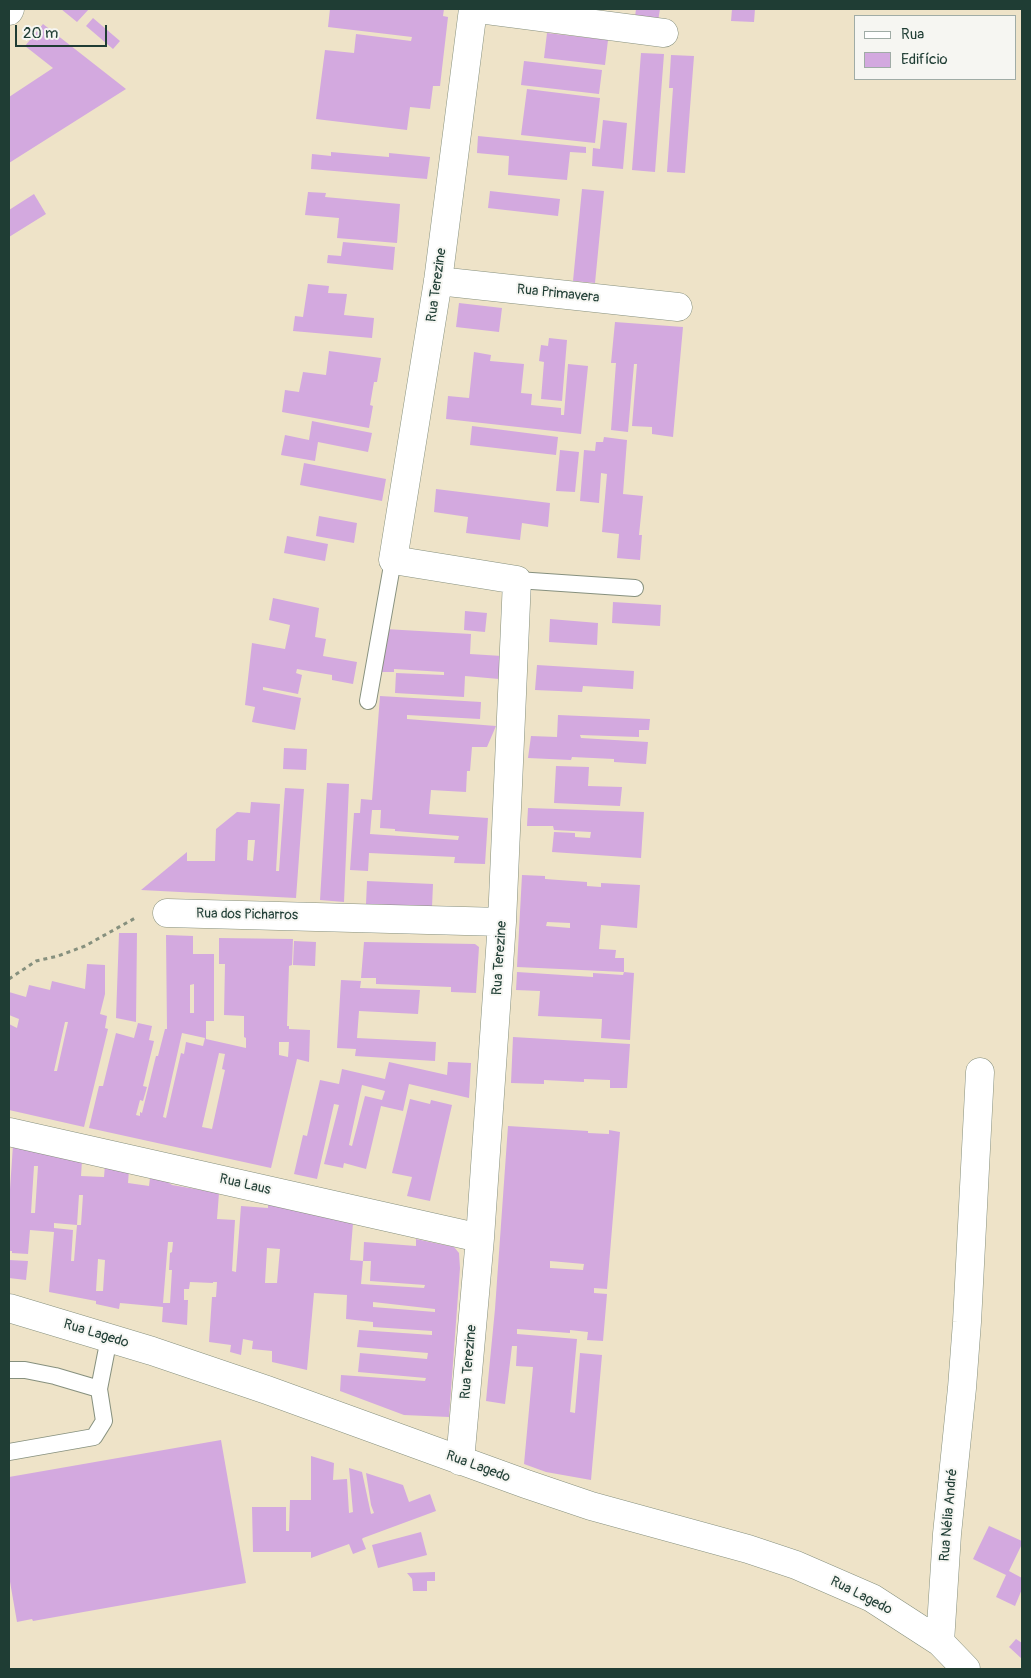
<!DOCTYPE html>
<meta charset="utf-8">
<style>
body{margin:0}
#map{position:relative;width:1031px;height:1678px;overflow:hidden;background:#eee3c8;font-family:Pangolin,sans-serif}
canvas{display:block}
.frame{position:absolute;inset:0;border:10px solid #1f3d34;pointer-events:none}
.legend{position:absolute;left:854px;top:15px;width:162px;height:65px;box-sizing:border-box;background:#f6f6f2;border:1px solid #a0aca6;margin:0;padding:6px 9px;list-style:none;font-size:15px;color:#1f3d34}
.legend li{display:flex;align-items:center;gap:10px;height:25px}
.legend b{width:25px;border:1px solid #a0aca6}
.scale{position:absolute;left:15px;top:25px;width:92px;height:22px;box-sizing:border-box;border:2px solid #1f3d34;border-top:0;padding-left:6px;font-size:15px;line-height:18px;white-space:nowrap;color:#1f3d34;-webkit-text-stroke:4px #f6f6f2;paint-order:stroke}
</style>
<div id="map">
<canvas width="1031" height="1678"></canvas>
<div class="frame"></div>
<ul class="legend">
<li><b style="height:6px;background:#fff"></b>Rua</li>
<li><b style="height:14px;background:#d3a9df"></b>Edifício</li>
</ul>
<div class="scale">20 m</div>
</div>
<script>
const ctx = document.querySelector('canvas').getContext('2d');
ctx.lineJoin = 'round';
function paint(path, color) { ctx.fillStyle = color; ctx.fill(path, 'evenodd'); }
const poly = rows => new Path2D(rows.map(r => 'M' + r).join(''));
function trace(path, color, width, dash) { ctx.strokeStyle = color; ctx.lineWidth = width; ctx.lineCap = dash ? 'butt' : 'round'; ctx.setLineDash(dash || []); ctx.stroke(path); }
function write(font, color, halo, rows, align = 'center') {
  ctx.font = font + ' Pangolin,sans-serif'; ctx.lineWidth = 4; ctx.setLineDash([]); ctx.textBaseline = 'middle'; ctx.strokeStyle = halo; ctx.fillStyle = color; for (const [text, x, y, turn = 0] of rows) {
    ctx.save(); ctx.translate(x, y); ctx.rotate((+turn || 0) * Math.PI / 180); ctx.textAlign = isNaN(turn) ? turn : align; if (halo) ctx.strokeText(text, 0, 0); ctx.fillText(text, 0, 0); ctx.restore();
  }
}
paint(poly([
 [61,9,89,9,77,22],
 [330,9,444,9,443,16,448,17,440,86,433,86,430,109,410,107,407,130,316,119,325,50,354,53,356,34,411,41,412,37,328,27],
 [636,9,660,9,658,21,635,17],
 [732,9,755,9,754,22,731,21],
 [93,18,120,41,113,49,86,26],
 [43,24,126,89,9,163,9,97,53,68,25,46],
 [547,33,608,40,605,65,544,58],
 [641,53,664,54,655,172,632,170],
 [671,55,694,56,685,173,667,172,673,88,669,88],
 [524,61,602,70,599,94,521,85],
 [527,89,600,98,595,143,521,135],
 [603,120,627,123,623,169,592,166,593,148,600,149],
 [478,136,586,147,586,153,570,152,567,180,508,175,509,156,477,153],
 [331,152,389,157,389,153,430,157,427,179,311,169,312,154,331,156],
 [582,189,604,191,595,283,573,281],
 [490,191,560,199,558,216,488,208],
 [308,192,326,193,325,197,400,204,397,243,337,238,339,218,305,215],
 [34,194,46,214,9,237,9,210],
 [343,242,395,247,393,270,327,263,328,255,341,256],
 [308,284,329,286,328,293,347,294,344,315,374,318,372,338,293,331,295,316,303,317],
 [459,303,502,308,499,332,456,327],
 [615,322,683,327,673,437,652,434,652,427,632,426,637,364,634,364,628,432,611,430,616,363,611,363],
 [549,338,567,340,562,401,541,399,544,362,539,361,541,345,548,346],
 [329,351,381,358,377,382,374,382,370,405,373,406,369,428,282,412,285,390,299,392,303,372,326,375],
 [474,352,491,355,490,361,524,364,521,393,532,394,531,405,561,408,561,415,564,415,568,364,588,366,581,434,446,419,448,396,469,398],
 [312,421,372,433,368,452,318,442,315,461,281,455,285,435,309,440],
 [472,426,558,437,556,455,470,445],
 [604,437,627,440,623,494,643,496,639,535,642,535,640,560,617,558,619,534,602,532,607,474,601,473,599,503,580,501,584,450,595,451,596,442,603,442],
 [560,450,579,452,575,492,556,491],
 [304,463,386,479,382,501,300,485],
 [436,489,550,503,548,527,522,523,520,540,466,533,468,517,434,512],
 [319,516,357,523,354,543,316,536],
 [287,536,328,544,325,561,284,553],
 [273,598,319,608,315,637,326,639,323,656,357,662,353,684,332,680,332,675,297,669,296,673,302,675,298,694,263,687,263,690,301,698,295,730,252,722,255,707,245,705,252,643,285,649,290,625,269,620],
 [613,602,661,605,660,626,612,623],
 [465,611,487,613,485,632,464,630],
 [550,619,598,623,597,645,549,642],
 [385,629,471,634,470,654,502,656,499,679,465,676,464,697,395,693,396,673,444,675,444,672,394,669,394,672,382,672],
 [537,665,634,671,633,689,583,686,582,692,535,690],
 [380,696,481,702,480,719,407,715,407,719,496,726,487,747,472,747,470,771,467,771,466,792,431,790,429,814,488,818,485,864,454,863,455,857,369,853,368,871,350,870,354,813,360,813,361,799,372,800],
 [372,810,381,810,380,828,395,829,395,831,459,836,458,840,370,834],
 [558,715,650,719,649,730,639,730,639,737,580,735,581,738,648,742,646,764,614,762,614,759,572,757,571,760,528,758,531,736,557,737],
 [284,748,307,749,306,770,283,769],
 [556,766,589,767,588,786,622,787,620,806,554,803],
 [327,783,349,784,344,902,320,900],
 [285,788,304,789,296,898,141,890,187,852,187,861,215,861,216,829,237,812,250,813,251,802,280,804,276,871,279,871],
 [248,840,255,840,253,861,247,860],
 [528,808,644,812,641,858,552,852,554,832,575,833,575,837,590,838,591,832,554,830,553,826,527,826],
 [522,875,545,876,545,879,587,882,587,886,601,887,601,883,640,885,637,928,601,925,599,949,616,950,615,958,624,958,624,972,517,967],
 [547,922,570,923,570,928,546,926],
 [367,881,433,884,432,907,366,904],
 [119,933,137,933,136,1022,116,1018],
 [166,935,193,936,193,954,214,954,214,1021,206,1021,206,1039,246,1048,246,1038,244,1037,244,1016,224,1015,225,964,219,964,219,938,293,939,292,965,289,966,287,1026,289,1026,289,1029,310,1030,309,1062,297,1059,271,1168,89,1128,99,1086,103,1086,116,1033,134,1038,138,1023,152,1026,149,1040,154,1041,143,1086,147,1087,143,1101,140,1100,136,1115,140,1116,140,1112,142,1113,156,1056,158,1056,165,1029,167,1029],
 [194,984,194,1013,190,1013,190,985],
 [182,1033,205,1038,203,1046,186,1042,184,1054,181,1053,166,1118,163,1117],
 [279,1042,289,1042,288,1057,279,1055],
 [219,1053,225,1054,222,1069,225,1070,212,1129,202,1127],
 [294,941,316,942,315,966,293,965],
 [364,942,475,944,479,947,476,993,451,992,451,987,376,984,376,978,361,978],
 [87,964,105,965,105,994,100,1014,107,1016,105,1028,108,1029,84,1127,9,1110,9,1024,17,1028,19,1019,9,1015,9,992,26,997,29,985,50,990,52,981,85,989],
 [65,1022,68,1022,57,1071,54,1071],
 [517,972,593,977,593,973,623,975,624,972,634,973,630,1040,601,1038,602,1019,538,1016,540,991,516,990],
 [341,980,361,981,360,988,420,990,418,1014,359,1011,357,1038,436,1042,435,1061,355,1056,356,1049,337,1048],
 [513,1037,630,1044,627,1088,610,1088,610,1080,584,1079,584,1082,544,1080,544,1084,511,1083],
 [389,1062,447,1075,448,1062,471,1063,469,1098,409,1084,403,1111,381,1106,366,1169,344,1163,343,1168,324,1164,339,1105,334,1104,317,1179,294,1174,303,1135,307,1136,320,1080,339,1084,342,1069,385,1079],
 [362,1085,385,1091,382,1100,365,1096,352,1146,349,1145],
 [410,1099,430,1104,431,1100,452,1105,430,1201,407,1196,412,1177,392,1173],
 [508,1126,588,1131,588,1133,609,1134,609,1130,620,1132,607,1289,594,1288,594,1293,607,1294,603,1341,587,1340,588,1332,570,1330,570,1333,517,1329,517,1334,577,1339,570,1412,575,1413,580,1353,602,1355,591,1480,546,1472,524,1464,533,1367,516,1366,517,1346,512,1346,505,1404,486,1401,495,1309],
 [550,1261,584,1264,583,1270,550,1268],
 [13,1145,82,1160,81,1176,104,1177,105,1165,129,1170,128,1183,149,1186,150,1178,165,1180,172,1185,219,1193,217,1219,235,1220,232,1271,236,1272,241,1206,268,1208,268,1204,353,1223,350,1260,363,1261,361,1284,424,1288,425,1285,370,1281,371,1261,363,1261,364,1242,416,1246,416,1239,454,1247,459,1253,460,1268,449,1417,404,1415,340,1391,341,1375,425,1381,426,1378,358,1372,360,1353,427,1359,428,1353,357,1347,359,1330,432,1335,432,1331,373,1327,373,1322,346,1319,347,1295,314,1293,307,1370,272,1362,272,1351,252,1349,253,1341,243,1339,241,1355,230,1352,231,1345,209,1342,212,1297,216,1297,217,1282,213,1282,213,1283,190,1282,189,1289,184,1289,184,1300,188,1300,187,1325,162,1322,163,1307,120,1303,119,1309,96,1304,96,1301,49,1292,54,1232,30,1230,28,1254,12,1253,12,1251,9,1251,9,1204],
 [34,1166,38,1166,35,1213,31,1213],
 [79,1195,83,1195,81,1225,77,1225],
 [54,1223,77,1225,74,1261,71,1261,73,1230,54,1228],
 [168,1242,173,1242,172,1252,170,1253,169,1270,172,1270,170,1303,163,1303],
 [267,1248,280,1249,277,1283,265,1283],
 [98,1259,105,1260,103,1291,96,1291],
 [373,1302,435,1309,435,1312,373,1307],
 [9,1260,28,1261,26,1280,9,1278],
 [221,1440,246,1583,33,1621,32,1619,17,1622,9,1576,9,1477],
 [311,1456,334,1463,333,1480,347,1479,349,1513,353,1512,349,1468,362,1472,371,1514,374,1513,371,1505,366,1473,403,1485,409,1502,430,1494,436,1511,363,1538,362,1539,366,1549,353,1554,349,1544,311,1558,311,1552,253,1552,252,1507,286,1507,286,1531,289,1531,290,1500,311,1500],
 [989,1526,1022,1541,1022,1544,1009,1571,1022,1578,1022,1589,1015,1606,996,1597,1006,1575,973,1559],
 [421,1532,427,1555,378,1568,372,1545],
 [435,1572,435,1581,427,1581,427,1591,413,1591,412,1579,407,1573],
 [1016,1639,1022,1643,1022,1659,1009,1647]
]), '#d3a9df');
const service = poly([
 [517,580,635,588],
 [368,701,393,560],
 [9,1370,25,1370,55,1376,99,1389],
 [9,1452,94,1437,104,1421,99,1389,109,1338]
]);
const minor = poly([
 [479,9,664,33],
 [438,281,678,307],
 [167,913,502,922],
 [9,1132,480,1238],
 [9,1308,152,1351,267,1390,526,1484,591,1506,748,1549,796,1565,872,1598,940,1642,966,1669],
 [460,1461,480,1238,502,922,517,580,393,560,438,281,473,9],
 [940,1642,947,1534,962,1388,967,1322,980,1072]
]);
const primary = poly([
 [9,11,10,9]
]);
trace(service, '#86907e', 18);
trace(minor, '#86907e', 29);
trace(primary, '#86907e', 29);
trace(poly([
 [9,979,36,961,58,956,85,946,137,917]
]), '#86907e', 3, [4, 4]);
trace(service, '#fff', 16);
trace(minor, '#fff', 28);
trace(primary, '#fff', 28);
write('14px', '#1f3d34', '#f6f6f2', [
 ["Rua Terezine",437,285,-82],
 ["Rua Primavera",558,294,6],
 ["Rua dos Picharros",247,915,1],
 ["Rua Terezine",500,958,-86],
 ["Rua Laus",245,1185,13],
 ["Rua Lagedo",96,1334,17],
 ["Rua Terezine",469,1362,-85],
 ["Rua Lagedo",478,1467,20],
 ["Rua Nélia André",949,1515,-85],
 ["Rua Lagedo",861,1596,27]
]);
</script>
